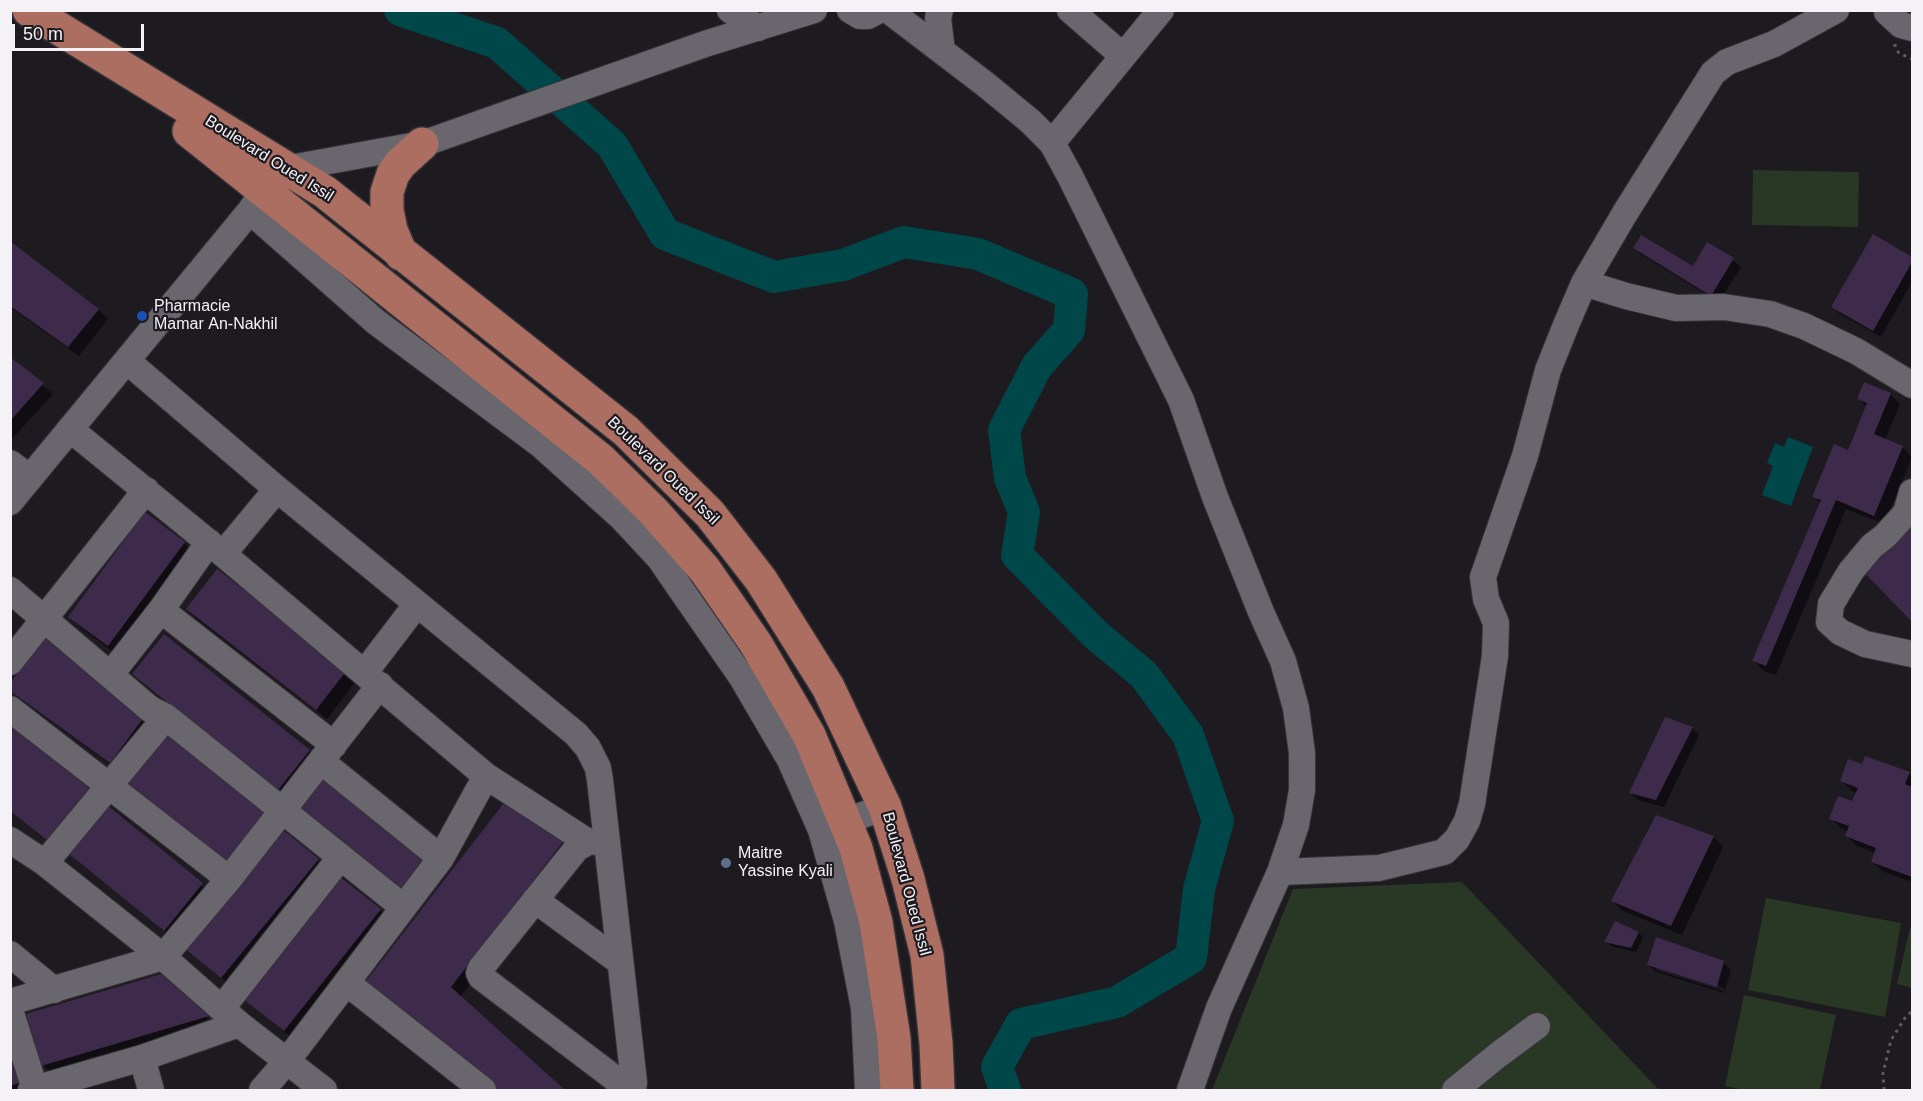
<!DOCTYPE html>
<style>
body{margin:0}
#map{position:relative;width:1923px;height:1101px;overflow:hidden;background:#1d1a20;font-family:Arial,sans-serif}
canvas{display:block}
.frame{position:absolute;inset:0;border:12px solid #f4f2f6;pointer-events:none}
.scale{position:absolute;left:12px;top:24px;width:132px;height:27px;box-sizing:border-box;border:3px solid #f4f2f6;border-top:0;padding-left:8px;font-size:18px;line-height:21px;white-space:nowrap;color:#f4f2f6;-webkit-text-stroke:4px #1d1a20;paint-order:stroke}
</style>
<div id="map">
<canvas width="1923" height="1101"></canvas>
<div class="frame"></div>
<div class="scale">50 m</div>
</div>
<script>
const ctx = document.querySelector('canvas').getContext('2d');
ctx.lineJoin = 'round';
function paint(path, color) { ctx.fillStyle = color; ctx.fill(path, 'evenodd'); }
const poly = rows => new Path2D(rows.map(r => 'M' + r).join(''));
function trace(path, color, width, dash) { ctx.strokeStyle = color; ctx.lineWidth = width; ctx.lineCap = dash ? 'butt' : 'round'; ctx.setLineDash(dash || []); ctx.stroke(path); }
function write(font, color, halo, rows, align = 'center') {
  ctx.font = font + ' Arial,sans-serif'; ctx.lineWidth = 4.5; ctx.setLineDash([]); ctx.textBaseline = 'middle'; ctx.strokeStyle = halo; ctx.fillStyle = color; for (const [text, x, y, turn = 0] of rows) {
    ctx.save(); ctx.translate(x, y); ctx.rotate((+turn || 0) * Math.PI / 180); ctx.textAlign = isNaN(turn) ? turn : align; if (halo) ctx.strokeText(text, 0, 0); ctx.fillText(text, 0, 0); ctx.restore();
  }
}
paint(poly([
 [1753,170,1859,172,1858,227,1752,225],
 [1462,882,1659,1090,1212,1090,1293,889],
 [1766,898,1901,923,1885,1017,1748,990],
 [1910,928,1912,928,1912,988,1897,984],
 [1744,995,1836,1015,1820,1090,1744,1090,1725,1086]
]), '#283825');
paint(poly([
 [1788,437,1813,447,1791,506,1762,495,1773,466,1767,463,1775,443,1784,447]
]), '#00474a');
paint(poly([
 [1873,236,1912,258,1912,282,1881,337,1840,314,1833,307],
 [10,243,99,310,108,319,79,356,10,307],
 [1708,244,1733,260,1741,267,1719,302,1642,255,1635,248,1693,268],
 [10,359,53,394,10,441],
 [1890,394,1900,404,1885,440,1903,448,1912,458,1884,524,1846,509,1776,675,1764,671,1754,661,1821,503,1814,496,1848,452,1867,407,1858,398],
 [1912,519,1912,620,1862,567],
 [184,543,194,553,118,655,80,627,70,617],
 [217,571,356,681,327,719,197,619,187,609],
 [134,674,309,751,319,761,288,799],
 [10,690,159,720,121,772,19,698],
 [1692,728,1699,735,1664,807,1638,800,1631,793],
 [1863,766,1909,773,1912,777,1912,882,1882,871,1872,861,1875,853,1857,846,1847,836,1848,831,1841,828,1831,818,1853,803,1857,793,1852,791,1842,781],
 [88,789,97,799,58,848,10,811],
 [107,807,212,894,175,940,70,853],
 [1657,816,1714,837,1723,847,1682,935,1623,911,1613,901],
 [562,843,572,853,460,997,563,1090,492,1090,378,991],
 [318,860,327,870,232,986,196,957],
 [380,910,390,920,294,1040,255,1008],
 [1639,933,1643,937,1636,952,1611,946,1606,942],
 [1723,962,1731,970,1724,993,1656,972,1649,965],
 [1656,966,1724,988,1724,991,1656,970],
 [160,976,217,1027,53,1075,43,1065],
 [10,1029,34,1090,10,1090]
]), '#0007');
trace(poly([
 [400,10,497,43,612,145,665,234,774,277,843,265,904,242,978,254,1072,294,1069,330,1037,366,1004,430,1010,478,1024,512,1017,555,1096,635,1144,675,1188,735,1218,821,1199,889,1191,958,1117,1002,1021,1024,997,1067,1005,1090]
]), '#00474a', 32);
paint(poly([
 [1873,234,1912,257,1912,262,1873,331,1831,307],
 [1641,235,1693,266,1707,242,1734,258,1711,296,1633,248],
 [10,241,99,309,68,347,10,306],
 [10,357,44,383,10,421],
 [1864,382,1891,393,1874,434,1903,446,1874,516,1836,500,1766,666,1752,661,1821,500,1812,497,1834,444,1848,450,1867,403,1857,399],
 [145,512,185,542,108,646,68,617],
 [1912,518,1912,622,1859,567],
 [217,569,347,670,316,710,186,609],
 [46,634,150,709,110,763,10,691,10,683],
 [164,634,310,750,278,790,132,674],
 [1665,717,1693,727,1656,800,1629,793],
 [10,726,89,788,47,840,10,811],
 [163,730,269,809,228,863,122,784],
 [1865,756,1910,772,1905,784,1912,787,1912,877,1871,862,1876,848,1845,836,1849,826,1829,819,1838,796,1852,801,1858,788,1840,781,1848,759,1862,764],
 [322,773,430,855,400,893,292,812],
 [507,799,563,842,451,987,565,1090,491,1090,366,981],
 [107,805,203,883,164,931,68,853],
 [1656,815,1714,836,1671,926,1611,901],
 [282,829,319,859,221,978,184,948],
 [340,877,381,909,284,1031,243,999],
 [1615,921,1639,932,1631,948,1604,942],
 [1656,937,1724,961,1717,987,1647,965],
 [161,974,209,1016,41,1066,26,1014],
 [10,1041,25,1081,10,1086]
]), '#3e2b4c');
const minor = poly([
 [730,10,758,28],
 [850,10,860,16,868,16,879,10],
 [888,10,985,84,1030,121,1052,143,1070,176,1181,400,1215,497,1261,612,1283,661,1296,708,1302,753,1302,790,1296,825,1280,872,1219,1008,1190,1090],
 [940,10,938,18,942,51],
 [1070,10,1123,56],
 [1887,10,1887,12,1901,25,1912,28],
 [1052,143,1161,10],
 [250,211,376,322,541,445,621,517,660,559,700,617,741,676,790,760,821,830,847,921,864,1008,868,1090],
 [1584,283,1626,296,1676,308,1724,307,1770,314,1804,326,1856,351,1912,385],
 [127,361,277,489,576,734,588,748,598,768,600,780,634,1082,633,1090],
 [70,429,223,554,486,776,441,858,287,1061,262,1090],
 [10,463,30,478],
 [1912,492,1906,513,1885,536,1872,546,1851,571,1831,604,1829,622,1840,632,1865,644,1912,654],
 [10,502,250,211,264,191,285,169,422,144,705,44,814,10],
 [223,554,277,489],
 [10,590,150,709,166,717,403,907],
 [161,610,334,745],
 [10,662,146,490],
 [365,672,417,604],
 [111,674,161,610,209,542],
 [10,709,229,879],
 [322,762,441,858],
 [486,776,588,842],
 [829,827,885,807],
 [10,840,45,863,163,957,239,1024,324,1090],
 [607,841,588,842,577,848,481,968,479,973,481,977,630,1090],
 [45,863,166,717],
 [1280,872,1379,868,1444,852,1457,839,1467,821,1472,804,1495,656,1496,623,1486,599,1483,577,1525,456,1548,370,1566,325,1584,283,1625,213,1713,73,1727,62,1774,44,1836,10],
 [535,900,620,962],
 [10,954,54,990],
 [347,983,483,1090],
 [10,1002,163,957,229,879,380,685],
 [222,1008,340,858],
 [10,1010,35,1089],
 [142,1058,151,1090],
 [31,1090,142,1058,239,1024],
 [1455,1090,1498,1055,1537,1026]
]);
const major = poly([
 [29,10,325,192,626,431,710,514,761,580,828,687,885,807,908,879,927,955,936,1043,938,1090],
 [189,131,601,460,653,511,705,570,756,644,809,735,856,848,876,922,894,1038,897,1090],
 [401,254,391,230,387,210,387,192,393,174,400,164,422,144]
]);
trace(minor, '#373439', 28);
trace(major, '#373439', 36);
trace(poly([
 [1895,44,1895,47,1899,53,1912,59],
 [1884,1090,1883,1073,1891,1040,1905,1018,1912,1011]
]), '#5e5b61', 3, [3, 4.5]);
trace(minor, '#69666d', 26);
trace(major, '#ac6e61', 33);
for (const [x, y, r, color] of [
 [142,316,6,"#1a4fb4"],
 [726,863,6,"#5c6f8a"]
]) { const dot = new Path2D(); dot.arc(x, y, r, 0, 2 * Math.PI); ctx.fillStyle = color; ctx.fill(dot); trace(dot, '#1d1a20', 2); }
write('16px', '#f4f2f6', '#1d1a20', [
 ["Boulevard Oued Issil",269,159,32],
 ["Boulevard Oued Issil",663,471,44],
 ["Boulevard Oued Issil",906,884,75]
]);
write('16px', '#f4f2f6', '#1d1a20', [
 ["Pharmacie",154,307],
 ["Mamar An-Nakhil",154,325],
 ["Maitre",738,854],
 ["Yassine Kyali",738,872]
], 'left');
</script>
